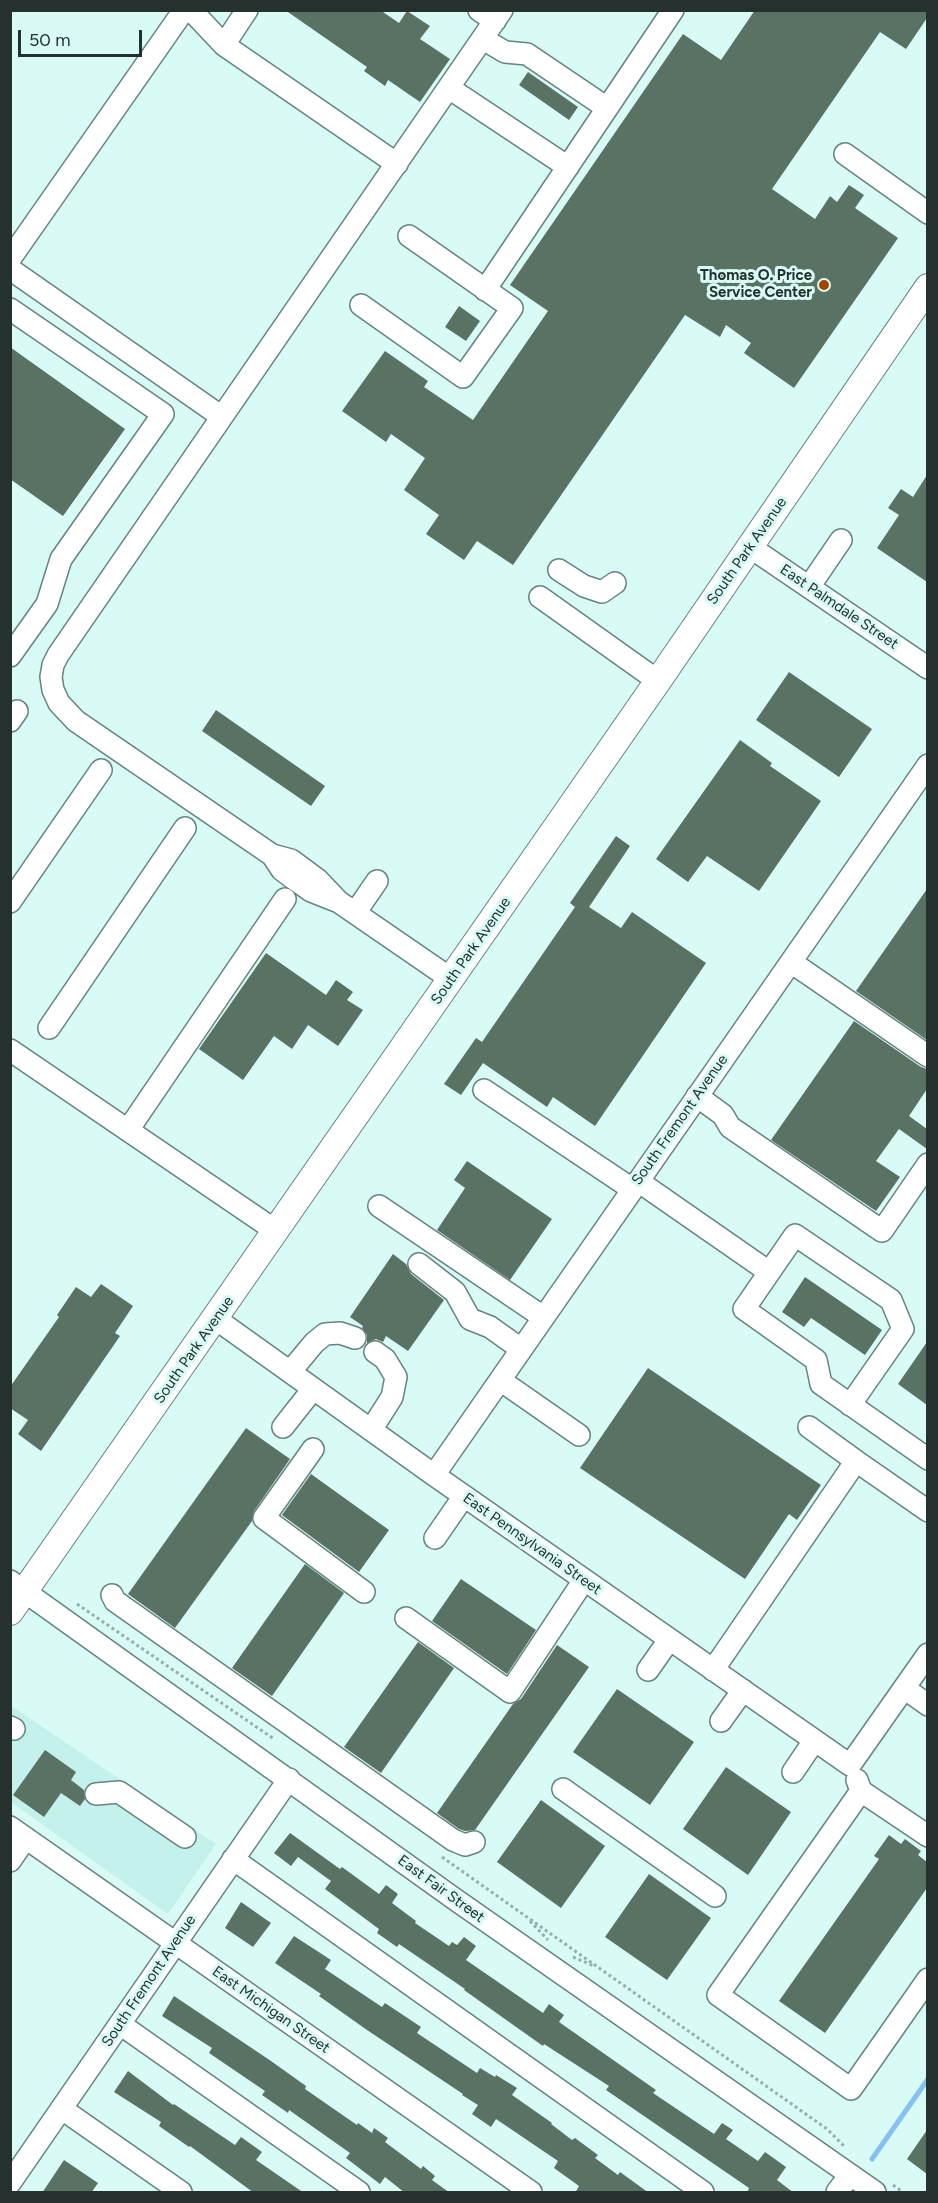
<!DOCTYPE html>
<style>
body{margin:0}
#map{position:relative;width:938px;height:2203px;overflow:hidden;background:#d8fbf6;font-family:Figtree,sans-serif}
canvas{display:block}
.frame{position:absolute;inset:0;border:12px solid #24312f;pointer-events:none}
.scale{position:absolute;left:18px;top:30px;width:124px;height:27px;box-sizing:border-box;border:3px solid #24312f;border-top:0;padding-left:8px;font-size:18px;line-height:21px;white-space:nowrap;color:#24312f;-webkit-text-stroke:4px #d8fbf6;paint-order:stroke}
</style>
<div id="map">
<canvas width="938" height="2203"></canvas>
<div class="frame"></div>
<div class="scale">50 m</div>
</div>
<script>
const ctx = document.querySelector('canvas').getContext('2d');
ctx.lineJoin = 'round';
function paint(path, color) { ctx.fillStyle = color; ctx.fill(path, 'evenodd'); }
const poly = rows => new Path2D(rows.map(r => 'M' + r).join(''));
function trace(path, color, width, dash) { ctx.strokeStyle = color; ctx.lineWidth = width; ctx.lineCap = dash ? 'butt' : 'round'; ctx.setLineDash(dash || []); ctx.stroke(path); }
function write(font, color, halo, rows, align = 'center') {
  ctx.font = font + ' Figtree,sans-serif'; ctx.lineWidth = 6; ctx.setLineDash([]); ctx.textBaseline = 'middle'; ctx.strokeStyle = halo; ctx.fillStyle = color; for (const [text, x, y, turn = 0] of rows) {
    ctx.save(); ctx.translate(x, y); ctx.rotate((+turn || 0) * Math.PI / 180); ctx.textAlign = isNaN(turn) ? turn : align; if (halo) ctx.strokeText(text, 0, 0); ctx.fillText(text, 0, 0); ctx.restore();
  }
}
paint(poly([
 [10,1705,216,1844,168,1914,11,1802]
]), '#c4f1eb');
trace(poly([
 [872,2159,928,2079]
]), '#85c1f1', 5);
paint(poly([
 [285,10,380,10,399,23,407,11,430,26,420,39,450,59,420,102,388,80,385,86,364,71,367,67],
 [755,10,927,10,927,18,906,49,880,32,772,189,815,219,830,196,837,202,849,185,864,195,855,208,898,238,794,388,744,353,751,343,726,325,720,337,685,315,513,565,477,541,464,560,426,534,439,515,404,490,425,458,391,434,386,442,342,411,385,351,428,381,424,387,473,420,548,311,510,285,683,34,721,60],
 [528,72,578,107,569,120,519,85],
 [459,306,480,321,466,341,445,327],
 [10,347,125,429,63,516,10,479],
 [927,475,927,582,877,548,899,515,888,508,901,489,913,497],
 [789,672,872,729,839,777,756,720],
 [216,710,325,786,311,806,202,731],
 [740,740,772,763,770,766,821,801,759,891,707,856,688,882,656,859],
 [616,836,630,846,589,907,621,928,632,912,706,963,595,1126,553,1097,547,1107,483,1063,461,1095,444,1084,476,1038,482,1042,575,907,570,903],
 [927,889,927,1040,856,991],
 [266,953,326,995,336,980,353,992,347,1000,363,1010,338,1046,308,1025,292,1049,274,1036,243,1080,199,1049],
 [854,1021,921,1067,927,1069,927,1089,909,1116,927,1129,927,1149,899,1129,876,1161,900,1177,876,1211,771,1140],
 [467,1161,552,1219,510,1280,437,1230,465,1188,454,1180],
 [393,1254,406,1264,411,1274,444,1300,408,1351,386,1336,383,1342,376,1339,367,1343,367,1335,362,1328,363,1326,350,1317],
 [805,1277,882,1330,865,1355,811,1318,804,1327,782,1312],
 [101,1284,133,1306,115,1333,120,1336,41,1451,18,1434,28,1420,10,1408,10,1387,59,1317,57,1315,76,1287,91,1297],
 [927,1342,927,1405,898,1384],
 [648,1368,821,1485,797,1520,789,1514,745,1579,580,1468],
 [246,1428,290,1459,254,1511,252,1521,175,1628,128,1594],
 [311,1474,389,1530,359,1572,282,1515],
 [305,1564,344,1593,272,1696,232,1668],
 [461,1579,536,1630,507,1674,432,1621],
 [418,1642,454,1668,381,1773,344,1747],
 [557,1645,589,1667,475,1830,465,1831,459,1829,437,1813,513,1704,521,1699],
 [617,1689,694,1742,650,1805,573,1752],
 [45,1750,76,1772,71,1780,84,1790,85,1799,80,1806,61,1793,44,1817,13,1795],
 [726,1767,791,1812,748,1875,683,1829],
 [541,1800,605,1846,561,1908,497,1862],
 [290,1833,340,1869,342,1867,379,1894,386,1885,398,1894,392,1903,416,1921,415,1923,449,1946,452,1942,457,1945,464,1937,476,1946,466,1960,543,2013,549,2004,564,2015,559,2022,656,2090,653,2093,714,2134,722,2123,733,2130,726,2139,758,2161,765,2152,786,2167,777,2180,794,2193,747,2193,749,2188,606,2090,609,2086,544,2044,543,2046,464,1990,465,1989,399,1944,397,1947,377,1933,379,1929,325,1889,331,1881,298,1857,291,1866,274,1853],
 [889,1835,901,1844,905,1839,921,1851,918,1855,927,1862,927,1888,825,2033,779,2001,879,1859,874,1856],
 [649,1874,711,1918,667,1980,605,1937],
 [241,1902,271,1923,253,1947,225,1928],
 [294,1936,331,1960,325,1969,382,2007,385,2003,421,2027,417,2033,477,2073,480,2068,495,2077,496,2075,517,2088,512,2095,552,2123,551,2124,572,2140,575,2138,598,2155,595,2158,618,2175,620,2172,649,2193,575,2193,579,2186,554,2168,558,2161,496,2119,491,2127,472,2114,478,2105,462,2095,463,2094,367,2030,319,1996,321,1994,275,1963],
 [174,1996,271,2061,306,2086,305,2089,357,2125,358,2123,372,2133,374,2128,388,2138,385,2142,421,2169,423,2166,435,2176,432,2180,450,2193,405,2193,385,2177,380,2184,346,2158,350,2153,289,2110,288,2113,262,2095,265,2091,209,2053,212,2048,162,2016],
 [128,2071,173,2105,174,2104,235,2145,241,2137,262,2152,256,2160,304,2193,254,2193,190,2146,189,2147,159,2126,161,2122,114,2092],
 [927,2130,927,2174,907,2159],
 [64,2160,98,2183,91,2193,42,2193]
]), '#5a7263');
const minor = poly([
 [191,10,224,45,397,164],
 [479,10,495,21],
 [483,39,505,52,527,54,607,108],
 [224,45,247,10],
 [449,88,568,167],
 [845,154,928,213],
 [10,259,184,10],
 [10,269,222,417],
 [485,290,673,10],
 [361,305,463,377,512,308,409,236],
 [10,309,163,414,61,559,47,604,10,656],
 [750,547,928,668],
 [559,570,584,586,602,592,615,583],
 [809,587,841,540],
 [540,597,658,681],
 [10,721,17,711],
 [272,855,76,721,59,703,53,690,51,677,53,665,58,655,502,10],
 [10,902,101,770],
 [339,902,311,891,294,879,282,870,272,855,291,860,318,880,339,902,451,979],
 [355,913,377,881],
 [791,962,928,1056],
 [49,1028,185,828],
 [10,1050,276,1231],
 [484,1090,632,1189],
 [697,1096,723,1115,730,1127,882,1231,928,1164],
 [128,1130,285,899],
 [638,1181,769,1272],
 [379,1206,543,1317],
 [419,1264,455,1292,470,1319,490,1327,521,1349],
 [216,1319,434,1475,850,1765],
 [290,1372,314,1343,325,1334,340,1333,355,1338],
 [500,1380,579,1435],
 [850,1405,903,1329,891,1300,795,1235,744,1309,816,1360,821,1384,928,1459],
 [283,1427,313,1389],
 [809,1427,856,1461],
 [371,1430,392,1397,396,1377,385,1359,375,1352],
 [313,1449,264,1518,364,1592],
 [434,1475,928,765],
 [435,1538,464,1496],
 [10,1581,456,1900,875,2192],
 [112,1595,115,1601,453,1840,465,1845,474,1842],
 [406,1618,510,1692,584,1580],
 [648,1670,669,1640],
 [713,1670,856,1461,928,1511],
 [904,1688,928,1705],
 [721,1721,743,1690],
 [10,1727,14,1729],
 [850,1765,928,1654],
 [793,1772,814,1741],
 [857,1780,861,1791,928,1836],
 [563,1789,715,1896],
 [861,1791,718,1995,851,2089,928,1979],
 [96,1794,119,1792,185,1837],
 [10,1827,531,2192],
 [233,1859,703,2192],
 [10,1861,26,1838],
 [120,2024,359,2192],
 [62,2109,181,2192],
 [10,2183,289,1779],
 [837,2192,850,2175]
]);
const major = poly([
 [10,1612,658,681,928,287]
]);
trace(minor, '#648480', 24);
trace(major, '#648480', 28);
trace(poly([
 [77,1604,274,1739],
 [442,1857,827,2129,845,2147],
 [530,1921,548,1940],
 [573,1957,594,1966],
 [893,2185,903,2192]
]), '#95b0ac', 3, [3, 3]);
trace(minor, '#fff', 21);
trace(major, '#fff', 26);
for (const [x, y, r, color] of [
 [824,285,6,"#a54400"]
]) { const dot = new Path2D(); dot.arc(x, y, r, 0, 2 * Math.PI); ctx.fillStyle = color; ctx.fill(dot); trace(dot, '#d8fbf6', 2); }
write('bold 15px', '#24312f', '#d8fbf6', [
 ["Thomas O. Price",812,276],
 ["Service Center",812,293]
], 'right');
write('15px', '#24312f', '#d8fbf6', [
 ["South Park Avenue",747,551,-55],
 ["East Palmdale Street",839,607,34],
 ["South Park Avenue",471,951,-55],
 ["South Fremont Avenue",680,1120,-55],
 ["South Park Avenue",194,1350,-55],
 ["East Pennsylvania Street",532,1544,35],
 ["East Fair Street",441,1889,36],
 ["South Fremont Avenue",149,1981,-56],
 ["East Michigan Street",271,2010,35]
]);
</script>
